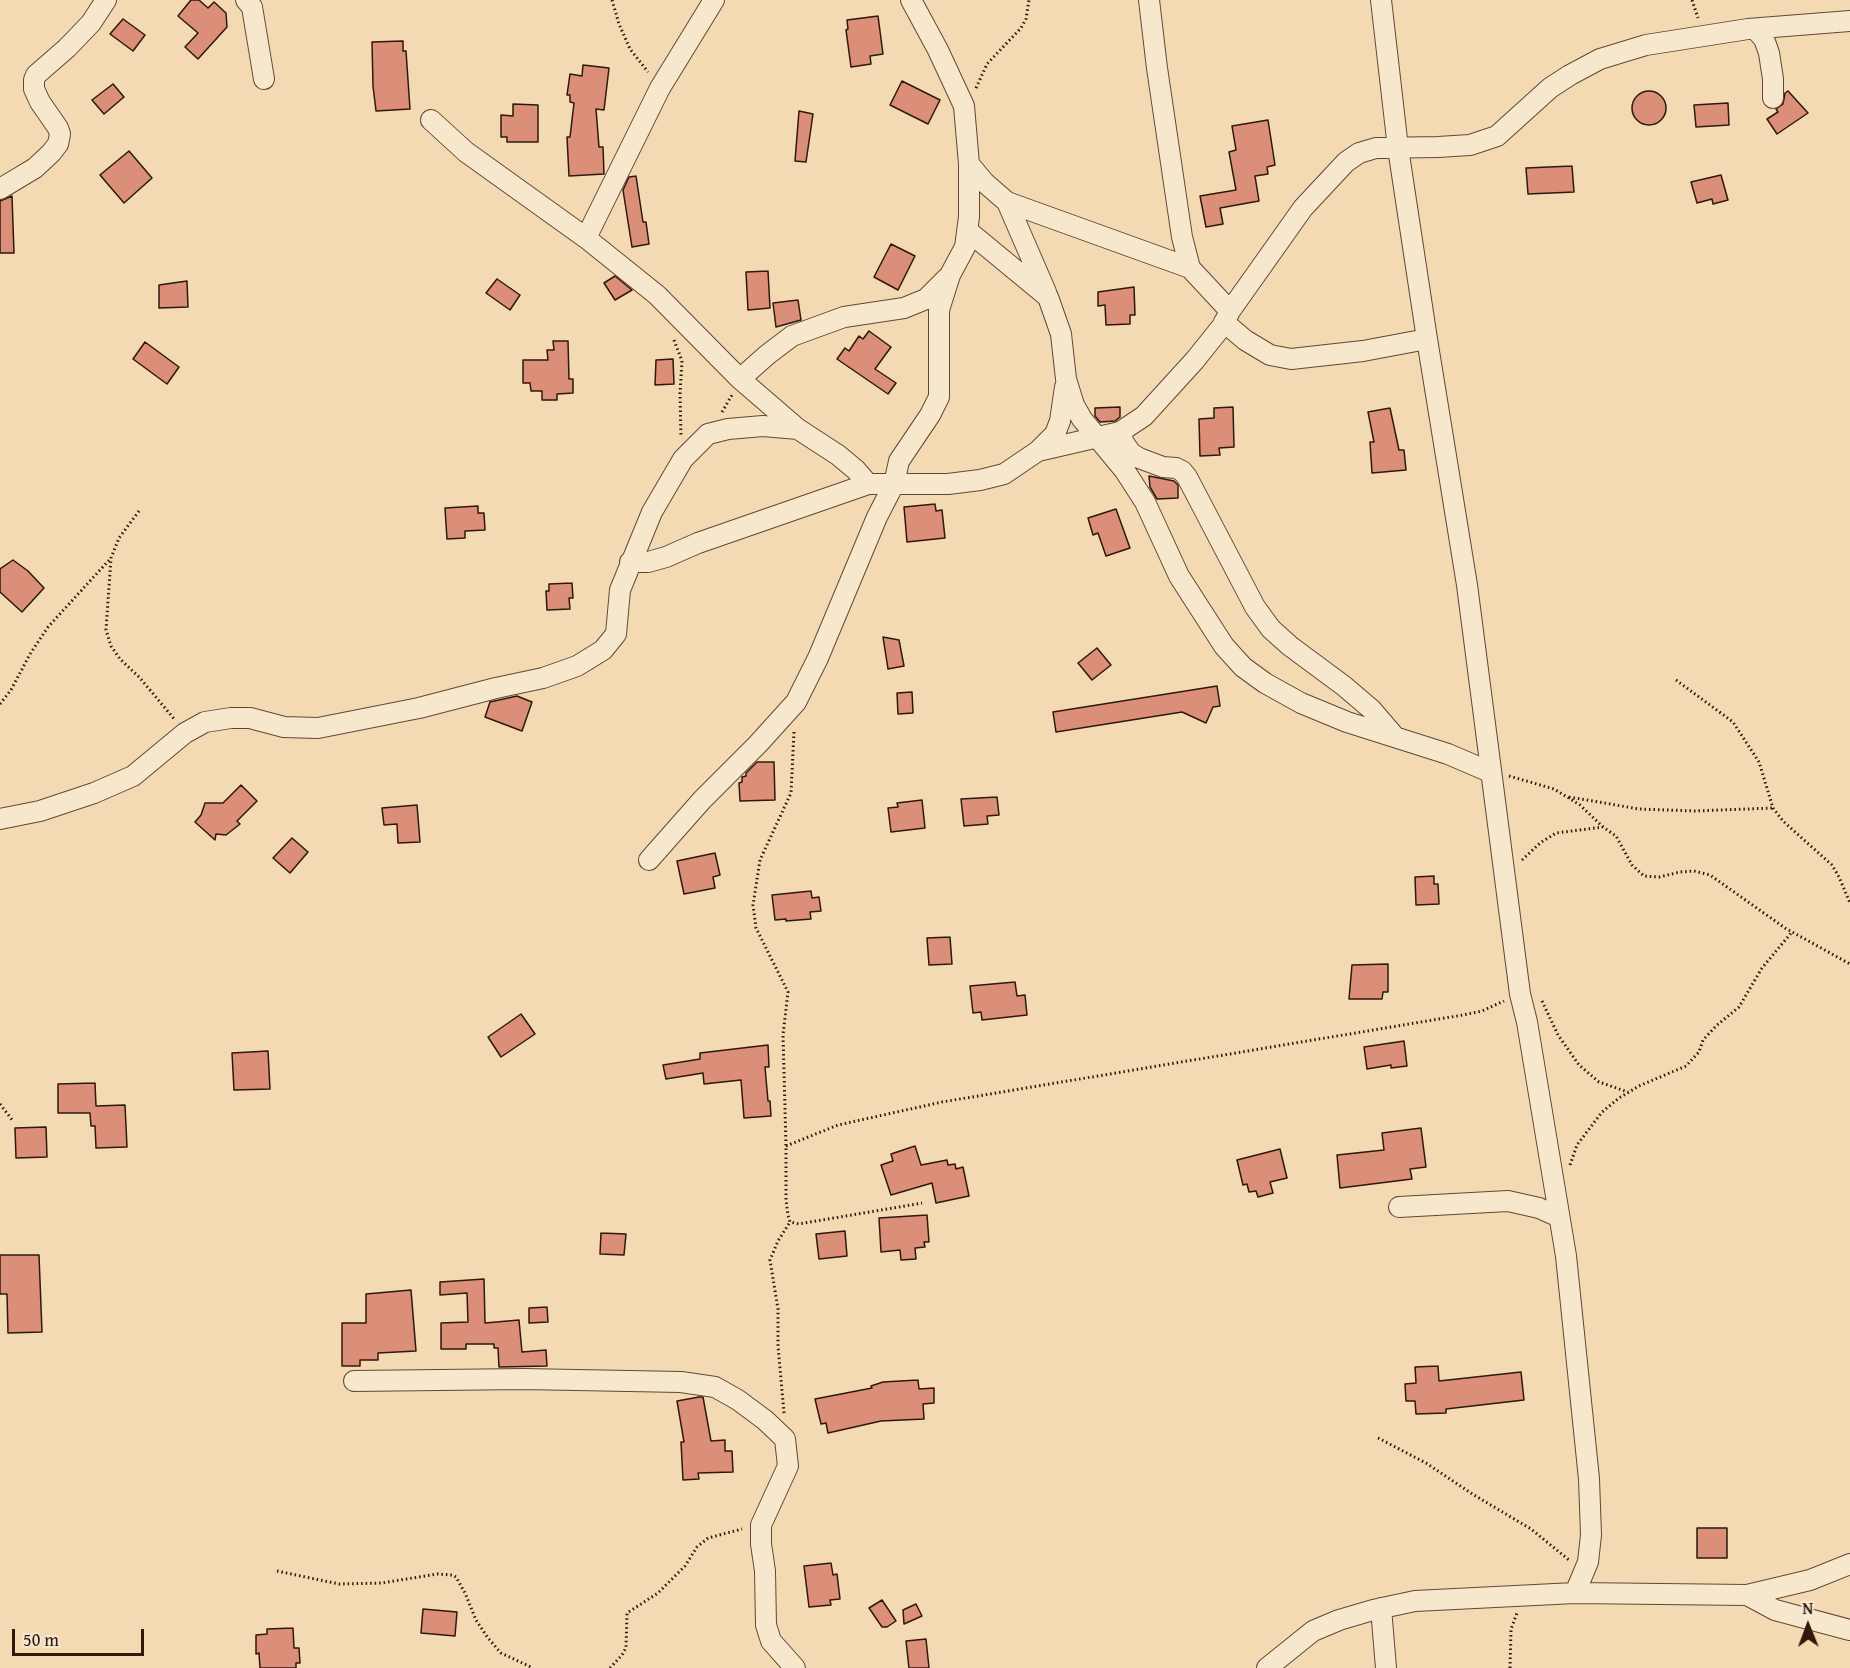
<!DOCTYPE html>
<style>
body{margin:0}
#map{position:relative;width:1850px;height:1668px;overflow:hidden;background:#f3dab2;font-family:"Gentium Book Plus",serif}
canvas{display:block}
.north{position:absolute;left:1778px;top:1596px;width:60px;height:60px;-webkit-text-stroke:4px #f7e7cd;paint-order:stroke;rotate:359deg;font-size:16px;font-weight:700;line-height:24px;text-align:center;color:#2f180c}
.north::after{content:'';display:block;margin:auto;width:21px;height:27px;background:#2f180c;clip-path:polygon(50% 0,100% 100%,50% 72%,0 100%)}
.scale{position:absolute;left:12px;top:1629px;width:132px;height:27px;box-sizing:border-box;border:3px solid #2f180c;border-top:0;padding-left:8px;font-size:18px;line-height:21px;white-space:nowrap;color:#2f180c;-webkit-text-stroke:4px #f7e7cd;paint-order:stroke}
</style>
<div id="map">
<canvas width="1850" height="1668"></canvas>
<div class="north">N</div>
<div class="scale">50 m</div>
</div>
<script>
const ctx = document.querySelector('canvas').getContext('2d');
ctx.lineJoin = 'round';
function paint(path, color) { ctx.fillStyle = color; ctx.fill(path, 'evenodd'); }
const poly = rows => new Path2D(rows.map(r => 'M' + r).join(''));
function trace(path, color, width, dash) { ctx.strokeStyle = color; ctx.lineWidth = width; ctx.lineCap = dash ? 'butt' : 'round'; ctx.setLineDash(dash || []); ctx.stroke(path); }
const building = poly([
 [191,0,199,0,208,8,214,2,226,13,227,27,198,59,185,47,198,33,178,16,191,0],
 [878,16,883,54,870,56,871,64,851,67,846,30,848,29,847,20,878,16],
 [123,19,145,35,133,51,110,34,123,19],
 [403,41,403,51,406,51,410,109,376,111,373,86,372,42,403,41],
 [583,65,609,68,604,110,596,109,599,147,603,147,604,174,569,176,567,137,570,137,574,103,570,102,570,95,567,95,570,74,582,76,583,65],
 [902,81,940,100,928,124,890,105,902,81],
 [113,84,124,97,104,114,92,100,113,84],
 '1632 108a17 17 0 1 1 34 0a17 17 0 1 1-34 0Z',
 [1788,91,1808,113,1777,134,1767,119,1778,112,1776,109,1783,104,1785,93,1788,91],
 [1728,103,1729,125,1696,127,1694,105,1728,103],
 [513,104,538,105,538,142,507,142,507,137,501,137,501,115,513,116,513,104],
 [799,111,813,114,806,162,795,161,799,111],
 [1268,120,1275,165,1267,167,1268,174,1255,176,1259,201,1220,208,1223,224,1206,227,1200,196,1236,190,1229,152,1236,150,1232,126,1268,120],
 [129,151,152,178,124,203,100,175,129,151],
 [1572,166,1574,192,1528,194,1526,168,1572,166],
 [1721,175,1728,200,1713,204,1712,199,1697,203,1691,182,1721,175],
 [636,176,643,222,646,222,649,244,632,247,623,190,629,177,636,176],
 [12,196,14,253,0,253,0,201,12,196],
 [891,244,915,256,898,290,874,277,891,244],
 [768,271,770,308,748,310,746,272,768,271],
 [615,276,632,290,615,300,604,283,615,276],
 [497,279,520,295,510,310,486,293,497,279],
 [187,281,188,307,159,308,159,285,187,281],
 [1134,287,1135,315,1130,315,1130,324,1106,325,1105,305,1098,306,1098,292,1134,287],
 [798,300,801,320,776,327,773,303,798,300],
 [869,331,891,347,875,369,896,383,888,394,837,359,845,348,849,351,859,336,863,339,869,331],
 [553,341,568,341,569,379,573,379,573,393,557,394,557,400,542,400,542,391,531,391,530,383,523,383,523,360,548,360,547,350,554,350,553,341],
 [145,342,179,367,167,384,133,359,145,342],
 [673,359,674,384,655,385,656,360,673,359],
 [1120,407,1120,417,1115,421,1100,422,1095,416,1095,408,1120,407],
 [1233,407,1234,447,1219,448,1220,455,1200,456,1199,419,1214,418,1214,408,1233,407],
 [1390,408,1399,450,1404,450,1406,470,1372,473,1370,442,1374,442,1368,412,1390,408],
 [1149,476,1174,481,1178,485,1178,498,1157,499,1150,487,1149,476],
 [935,504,936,511,942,510,945,538,907,542,904,507,935,504],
 [478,506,478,513,484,513,485,530,465,531,465,538,447,539,445,508,478,506],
 [1116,509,1130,548,1106,556,1098,533,1093,535,1088,518,1116,509],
 [13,560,28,571,44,588,22,612,0,592,0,569,13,560],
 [572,583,573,598,569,598,570,609,547,610,546,591,549,591,549,584,572,583],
 [883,637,899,640,904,666,888,669,883,637],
 [1097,648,1111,665,1092,680,1078,663,1097,648],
 [1217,686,1220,706,1213,707,1206,723,1182,712,1056,732,1053,712,1217,686],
 [912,692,913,713,898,714,897,693,912,692],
 [517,696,532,702,522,731,485,717,490,702,517,696],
 [757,762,774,762,775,800,740,801,739,783,742,782,742,777,746,776,746,773,757,762],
 [241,785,257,801,237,821,240,824,226,835,216,834,215,840,195,822,201,815,205,803,223,803,241,785],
 [997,797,999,815,987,816,988,824,964,826,961,799,997,797],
 [922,800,925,828,891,832,888,808,898,807,897,803,922,800],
 [417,805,420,842,398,843,397,824,384,825,382,808,417,805],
 [292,838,308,852,290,873,273,858,292,838],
 [715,853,720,875,713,877,715,888,684,894,677,861,715,853],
 [1434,876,1434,884,1438,884,1439,904,1416,905,1415,877,1434,876],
 [811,891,812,898,819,897,821,911,810,912,811,919,786,921,786,919,775,920,772,895,811,891],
 [950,937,952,964,929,965,927,938,950,937],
 [1388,964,1388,992,1383,992,1382,999,1349,999,1352,965,1388,964],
 [1015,982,1017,996,1025,995,1027,1015,982,1020,981,1012,973,1013,970,986,1015,982],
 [521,1014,535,1034,501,1057,488,1037,521,1014],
 [1404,1041,1407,1066,1391,1068,1391,1065,1367,1069,1364,1047,1404,1041],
 [768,1045,769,1067,765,1067,768,1101,770,1101,771,1116,744,1118,741,1080,704,1084,703,1073,666,1079,663,1065,700,1059,700,1053,768,1045],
 [268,1051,270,1089,234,1090,232,1053,268,1051],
 [95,1083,96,1106,125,1105,127,1147,96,1148,95,1126,91,1126,90,1113,58,1113,58,1084,95,1083],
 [46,1127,47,1157,16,1158,15,1128,46,1127],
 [1421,1128,1426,1167,1410,1169,1412,1179,1340,1188,1337,1155,1384,1150,1382,1133,1421,1128],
 [915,1146,921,1165,947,1160,948,1165,955,1164,956,1169,963,1167,969,1196,936,1203,932,1183,891,1195,881,1165,893,1161,891,1154,915,1146],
 [1280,1149,1287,1178,1270,1182,1273,1193,1258,1197,1256,1191,1249,1192,1247,1184,1243,1185,1237,1160,1280,1149],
 [927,1215,929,1242,924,1242,925,1247,915,1248,916,1259,901,1260,900,1250,881,1252,879,1218,927,1215],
 [845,1231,847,1256,819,1259,816,1234,845,1231],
 [601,1233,626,1234,624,1255,600,1254,601,1233],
 [0,1255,39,1255,42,1332,8,1333,7,1294,0,1294,0,1255],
 [484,1279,485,1323,519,1320,522,1352,546,1350,547,1366,499,1367,498,1348,494,1348,494,1344,466,1344,466,1349,441,1349,441,1323,468,1322,467,1293,440,1295,440,1282,484,1279],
 [411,1290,416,1351,378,1353,378,1360,360,1360,360,1366,342,1366,342,1323,366,1323,366,1294,411,1290],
 [547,1307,548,1322,529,1323,529,1308,547,1307],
 [1438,1366,1439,1381,1521,1372,1524,1400,1446,1409,1446,1413,1416,1414,1415,1401,1406,1401,1405,1384,1416,1383,1415,1367,1438,1366],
 [918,1380,919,1389,934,1388,934,1403,923,1404,924,1419,881,1421,828,1433,826,1423,821,1424,815,1399,872,1388,871,1386,883,1382,918,1380],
 [699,1397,703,1397,711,1441,725,1440,725,1451,732,1451,733,1472,698,1473,699,1479,683,1480,681,1442,684,1442,677,1401,699,1397],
 [1697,1528,1727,1528,1727,1558,1697,1558,1697,1528],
 [831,1563,833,1575,837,1574,840,1599,830,1600,831,1605,809,1607,804,1566,831,1563],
 [882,1600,896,1621,887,1627,882,1627,869,1608,882,1600],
 [916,1604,922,1616,904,1624,903,1610,916,1604],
 [423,1609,457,1612,455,1636,421,1633,423,1609],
 [293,1628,294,1648,299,1648,300,1663,296,1663,296,1668,260,1668,259,1653,256,1654,256,1635,267,1634,267,1629,293,1628],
 [926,1639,929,1668,909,1668,906,1641,926,1639]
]);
paint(building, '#db8e78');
trace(building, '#2f180c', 1.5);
const street = poly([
 [246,0,252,7,264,79],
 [1149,0,1157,68,1182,237,1190,268,1230,311],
 [1381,0,1398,148,1427,339,1467,585,1520,994,1527,1022,1566,1256,1589,1479,1591,1535,1588,1562,1575,1593],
 [1755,29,1764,39,1769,53,1773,79,1773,98],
 [431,120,466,152,586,238,657,295,740,379,798,429],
 [969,164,984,182,1007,202,1190,268],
 [0,189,35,168,51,153,58,144,60,134,58,128,40,102,34,89,34,80,36,75,67,48,91,23,106,0],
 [1007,202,1046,292],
 [968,231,1048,297,1061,334,1066,379,1074,405,1082,419,1125,471,1145,502,1179,576,1224,646,1243,667,1265,683,1301,703,1347,722,1448,754,1490,772],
 [586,238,660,88,714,0],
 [1224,322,1245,340,1270,355,1291,359,1363,351,1427,339],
 [740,379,767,355,792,336,844,317,904,308,926,299,947,278],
 [1120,432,1124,443,1131,453,1139,458,1163,467,1176,468,1182,471,1187,477,1255,607,1271,629,1290,646,1344,686,1371,709,1395,737],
 [1038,451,1120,432,1144,416,1195,360,1223,325,1230,311,1303,208,1346,162,1359,153,1376,148,1438,147,1470,145,1497,136,1550,88,1570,75,1600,59,1646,45,1748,29,1850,21],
 [630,562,648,562,666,557,698,543,868,484,948,484,980,480,1004,474,1038,451,1055,434,1060,421,1065,387],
 [0,819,40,811,94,793,133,776,185,733,205,722,231,718,250,718,284,727,318,728,419,708,496,688,543,678,577,666,603,650,616,634,620,590,652,512,683,459,708,434,728,429,763,426,798,429,838,455,856,470,868,484],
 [649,860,702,800,758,744,796,702,818,658,877,517,894,484,899,461,930,415,939,397,939,310,950,275,965,247,969,217,969,164,964,106,938,50,911,0],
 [1399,1207,1508,1201,1539,1208,1559,1217],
 [354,1381,524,1379,681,1382,715,1387,738,1400,765,1420,785,1439,788,1466,761,1525,761,1544,765,1571,766,1625,771,1641,795,1668],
 [1747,1595,1775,1610,1850,1630],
 [1381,1608,1386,1668],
 [1267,1668,1313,1631,1339,1620,1373,1610,1415,1601,1575,1593,1747,1595,1810,1580,1850,1564]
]);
trace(street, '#604836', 22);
trace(poly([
 [612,0,619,24,630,49,648,72],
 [1692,0,1698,18],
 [976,88,987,64,1021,28,1026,19,1029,0],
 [674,340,682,361,680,393,681,437],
 [722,412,732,395],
 [139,511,119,538,111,558,106,630,111,646,120,659,140,678,175,720],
 [1676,680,1733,722,1759,762,1773,808,1783,821,1832,865,1839,877,1850,903],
 [0,704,11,690,30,654,48,627,111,558],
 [794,732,791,793,760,860,753,905,756,928,788,992,783,1035,786,1146,786,1200,788,1215,790,1222,799,1224,922,1203],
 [1509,776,1554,789,1580,805,1603,827],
 [1569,797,1639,809,1695,811,1773,808],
 [1522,860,1540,843,1556,833,1603,827,1616,836,1632,865,1644,876,1659,877,1680,872,1694,871,1710,875,1785,928,1850,964],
 [1542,1001,1558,1035,1579,1065,1599,1082,1628,1092],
 [0,1104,13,1121],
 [786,1146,838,1125,942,1102,1463,1015,1482,1011,1504,1001],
 [1570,1165,1577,1145,1602,1112,1619,1098,1639,1086,1686,1066,1699,1052,1703,1040,1716,1026,1739,1007,1762,968,1792,932],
 [784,1413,778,1346,778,1309,770,1260,778,1241,790,1222],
 [1378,1438,1426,1463,1474,1495,1531,1529,1569,1560],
 [277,1571,339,1584,382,1583,437,1574,452,1575,456,1577,465,1593,476,1620,488,1638,501,1653,533,1668],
 [610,1668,622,1655,626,1648,627,1613,658,1593,685,1566,697,1547,708,1538,742,1529],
 [1510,1668,1511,1629,1517,1613]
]), '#2f180c', 3, [1.5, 3]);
trace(street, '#f7e7cd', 20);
</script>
